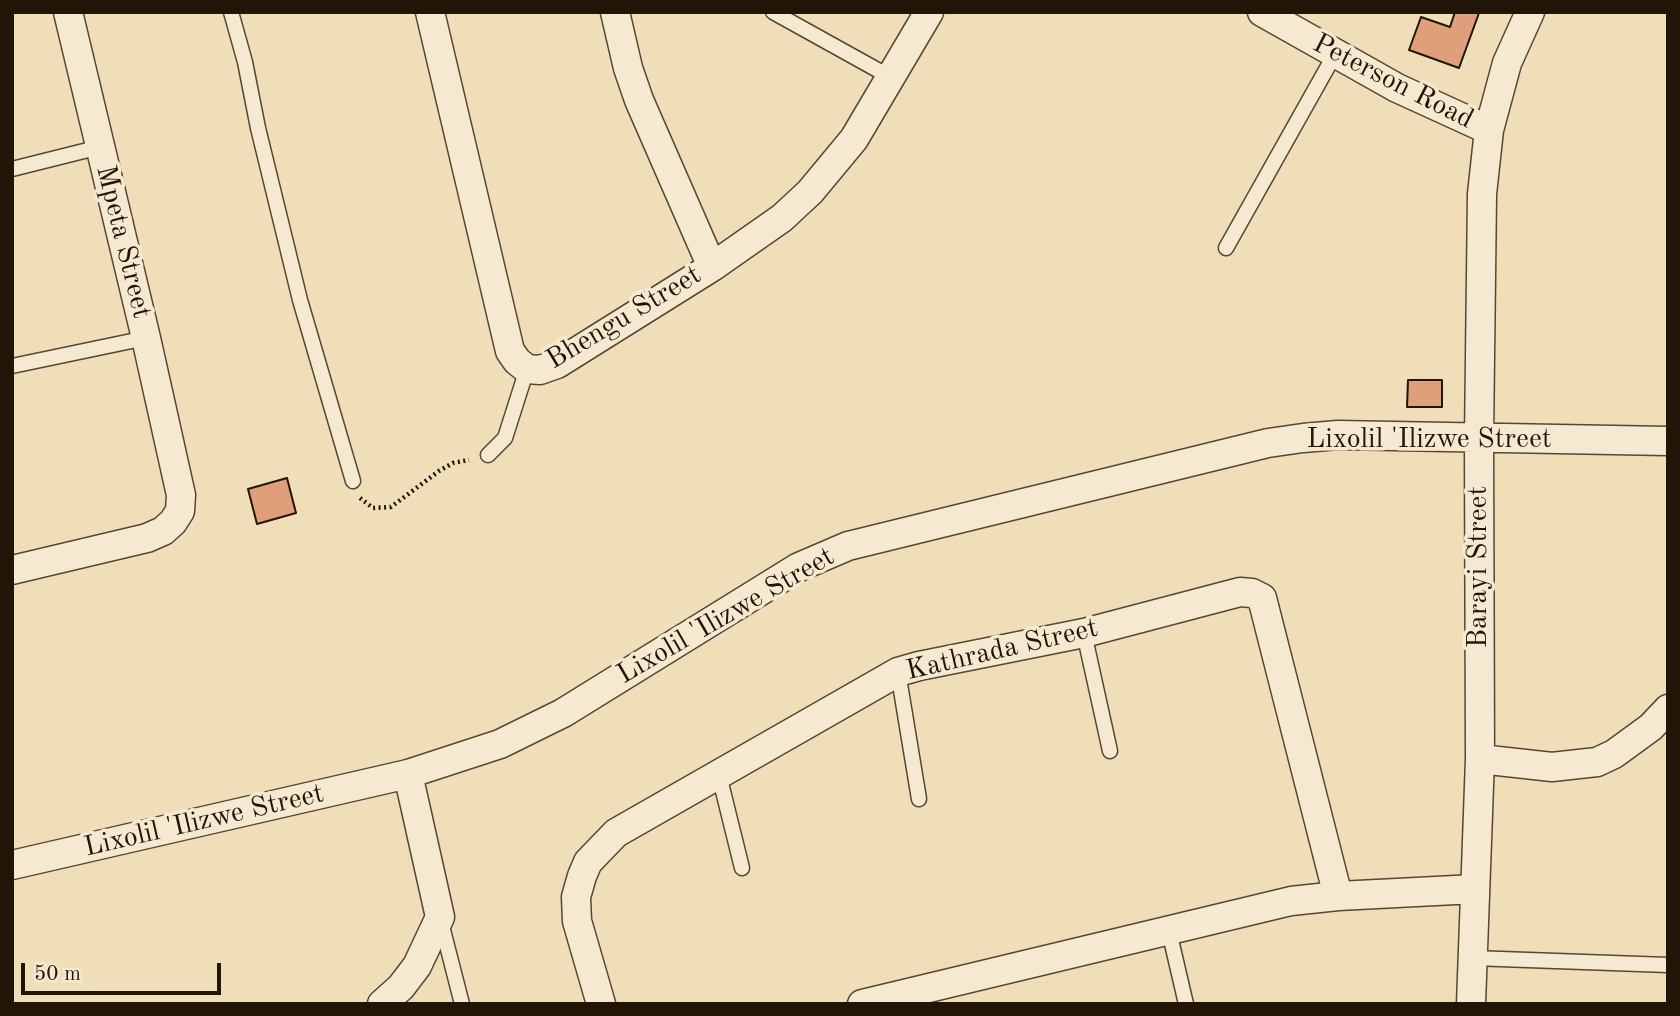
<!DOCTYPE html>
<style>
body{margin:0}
#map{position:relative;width:1680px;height:1016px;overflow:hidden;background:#f0deb8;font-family:"Old Standard TT",serif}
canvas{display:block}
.frame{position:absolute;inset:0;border:14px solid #211507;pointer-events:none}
.scale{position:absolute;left:21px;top:963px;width:200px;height:32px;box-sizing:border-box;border:4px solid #211507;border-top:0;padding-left:9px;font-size:21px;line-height:24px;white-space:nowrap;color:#211507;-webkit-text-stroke:5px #f5ead1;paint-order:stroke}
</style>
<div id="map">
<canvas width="1680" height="1016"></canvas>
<div class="frame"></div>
<div class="scale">50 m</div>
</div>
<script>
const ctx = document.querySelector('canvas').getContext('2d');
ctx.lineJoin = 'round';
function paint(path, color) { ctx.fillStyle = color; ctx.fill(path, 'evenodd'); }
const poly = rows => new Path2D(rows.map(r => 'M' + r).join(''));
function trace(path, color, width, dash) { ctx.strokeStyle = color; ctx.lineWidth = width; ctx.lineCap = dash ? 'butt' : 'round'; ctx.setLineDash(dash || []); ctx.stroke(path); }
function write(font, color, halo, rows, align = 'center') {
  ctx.font = font + ' "Old Standard TT",serif'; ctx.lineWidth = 7; ctx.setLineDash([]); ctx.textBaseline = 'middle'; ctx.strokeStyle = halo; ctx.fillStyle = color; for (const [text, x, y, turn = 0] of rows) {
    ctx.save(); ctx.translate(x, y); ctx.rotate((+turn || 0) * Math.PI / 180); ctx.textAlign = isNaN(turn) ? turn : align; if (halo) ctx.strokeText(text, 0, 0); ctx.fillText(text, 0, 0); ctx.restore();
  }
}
const building = poly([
 [1455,12,1479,13,1459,68,1409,50,1421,17,1450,27,1455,12],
 [1408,380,1442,380,1442,407,1407,407,1408,380],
 [287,478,296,513,257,524,248,489,287,478]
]);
paint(building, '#de9f7a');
trace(building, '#211507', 2);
const lane = poly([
 [231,12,245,62,258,128,300,300,353,481],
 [773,12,892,78],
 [12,169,100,147],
 [1226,248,1335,54],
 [12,366,146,338],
 [488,455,505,438,527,369],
 [1084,633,1110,751],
 [898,672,919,799],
 [719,775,742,868],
 [441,922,462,1004],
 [1169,931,1186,1004],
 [1472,958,1668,965]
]);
const street = poly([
 [430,12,510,351,517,361,527,369,540,370,557,364,712,267,782,218,810,192,854,139,929,12],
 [615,12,628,68,639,100,712,267],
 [1262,12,1397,88,1489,130],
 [12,570,147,538,163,531,173,522,180,511,181,495,146,338,68,12],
 [1480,759,1552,767,1597,762,1614,754,1651,727,1668,709],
 [12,865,408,774,500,744,563,713,799,567,848,546,1268,443,1303,438,1338,435,1668,441],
 [382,1004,401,987,417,966,440,917,408,774],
 [601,1004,577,921,576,897,582,876,588,862,616,833,898,672,919,666,1084,633,1240,592,1252,593,1262,598,1338,896],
 [862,1004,1291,901,1338,896,1475,889],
 [1471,1004,1480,759,1479,439,1482,194,1489,130,1507,63,1530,12]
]);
trace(lane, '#554733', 17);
trace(street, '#554733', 31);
trace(poly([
 [360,498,373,508,391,507,439,471,453,463,469,460]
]), '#211507', 4.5, [2, 3.5]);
trace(lane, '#f5ead1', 14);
trace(street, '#f5ead1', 28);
write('28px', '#211507', '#f5ead1', [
 ["Peterson Road",1393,82,27],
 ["Mpeta Street",123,242,76],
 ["Bhengu Street",624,318,-31],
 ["Lixolil 'Ilizwe Street",1429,440],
 ["Barayi Street",1479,567,-90],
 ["Lixolil 'Ilizwe Street",726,616,-30],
 ["Kathrada Street",1002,650,-13],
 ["Lixolil 'Ilizwe Street",204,821,-13]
]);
</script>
